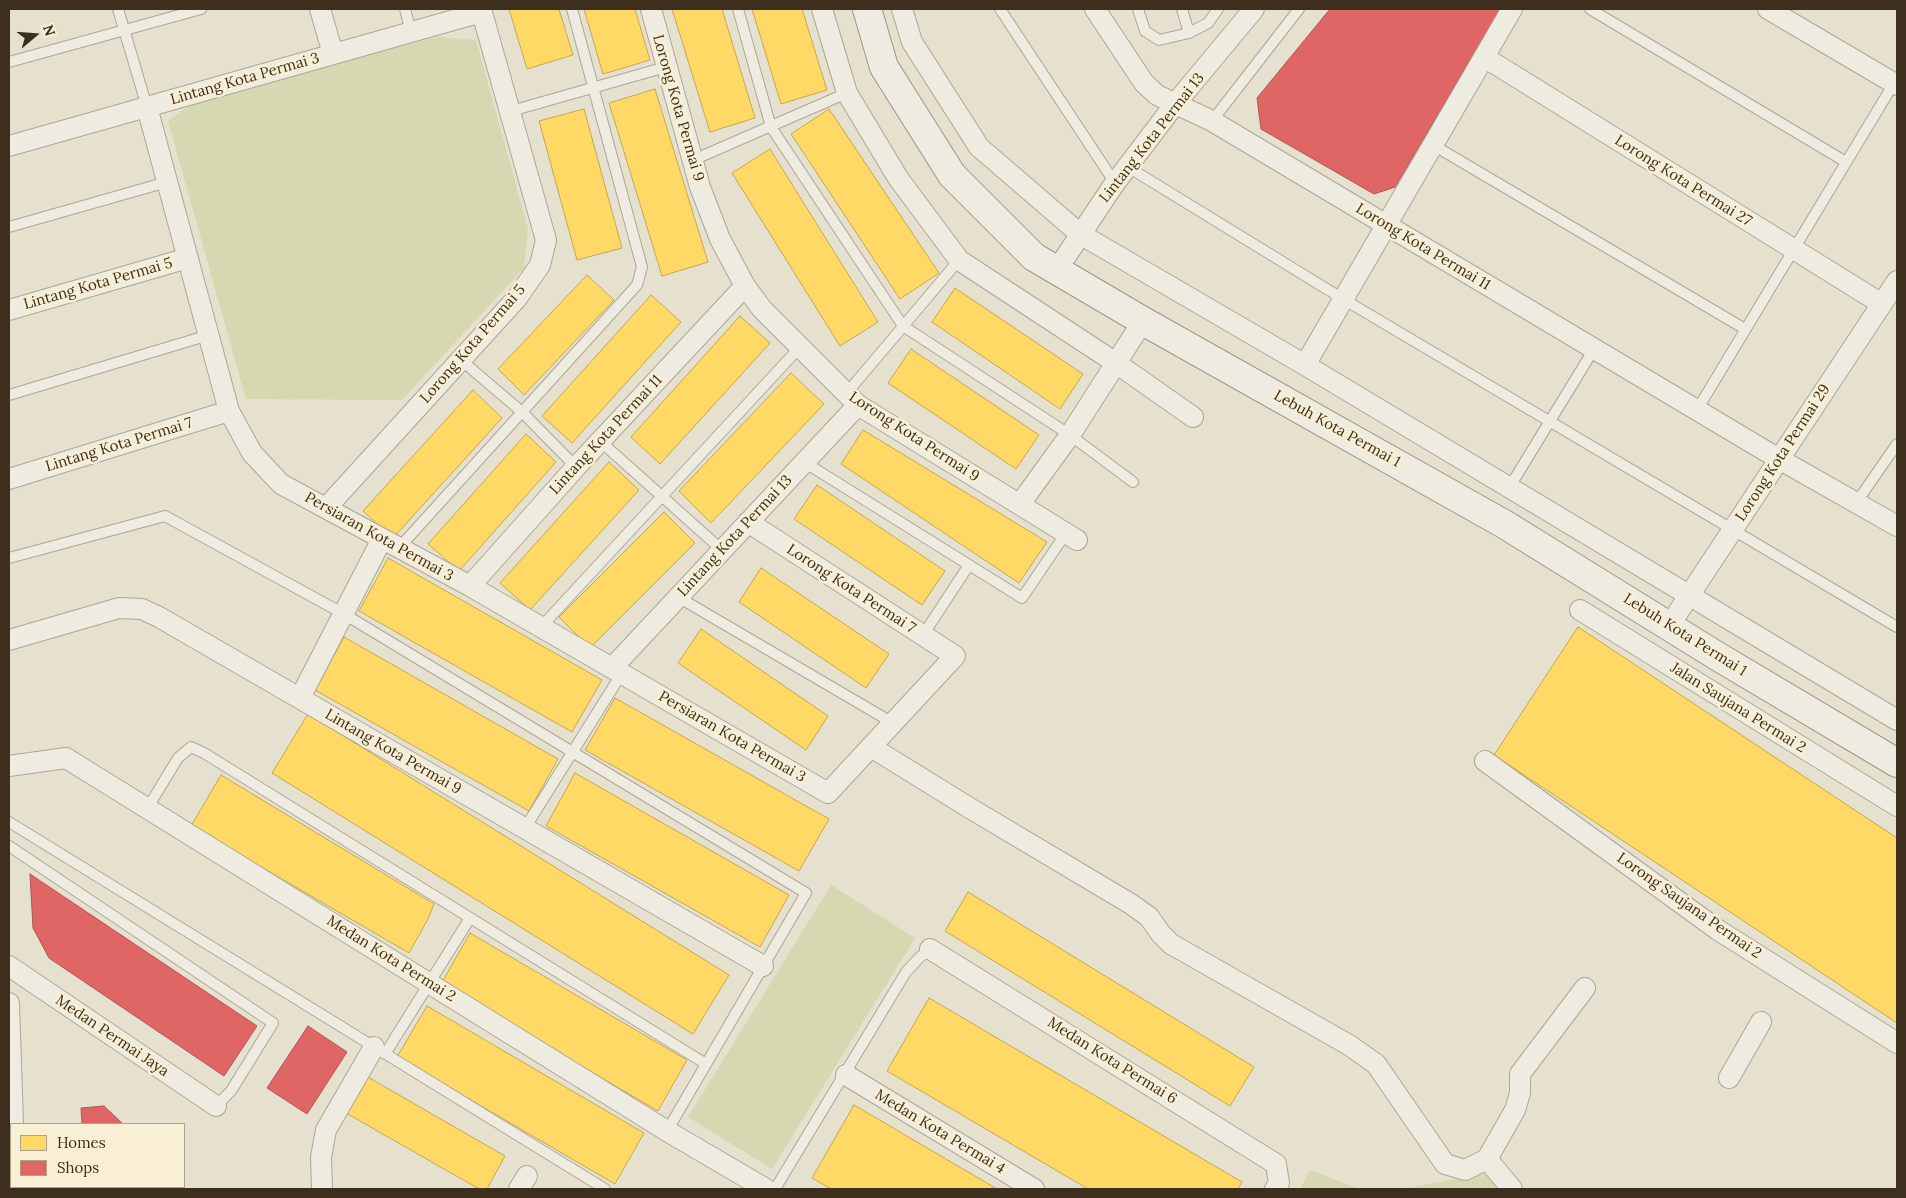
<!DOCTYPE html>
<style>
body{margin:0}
#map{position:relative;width:1906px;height:1198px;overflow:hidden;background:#e6e1ce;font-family:Lora,serif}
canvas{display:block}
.frame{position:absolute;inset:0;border:10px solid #3d2e1e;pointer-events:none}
.legend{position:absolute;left:10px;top:1123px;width:175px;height:65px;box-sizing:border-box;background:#f8efd5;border:1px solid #ada28c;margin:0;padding:6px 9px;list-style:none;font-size:15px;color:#3d2e1e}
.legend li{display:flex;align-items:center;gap:10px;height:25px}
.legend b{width:25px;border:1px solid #ada28c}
.north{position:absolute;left:10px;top:10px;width:50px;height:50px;-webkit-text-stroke:4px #f8efd5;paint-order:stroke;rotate:72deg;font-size:14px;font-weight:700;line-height:20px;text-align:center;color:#3d2e1e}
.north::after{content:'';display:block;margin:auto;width:18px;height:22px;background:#3d2e1e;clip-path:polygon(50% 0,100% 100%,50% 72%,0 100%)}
</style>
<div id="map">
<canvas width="1906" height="1198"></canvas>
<div class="frame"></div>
<ul class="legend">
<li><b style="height:14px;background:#ffd966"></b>Homes</li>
<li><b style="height:14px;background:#e06666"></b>Shops</li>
</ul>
<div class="north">N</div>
</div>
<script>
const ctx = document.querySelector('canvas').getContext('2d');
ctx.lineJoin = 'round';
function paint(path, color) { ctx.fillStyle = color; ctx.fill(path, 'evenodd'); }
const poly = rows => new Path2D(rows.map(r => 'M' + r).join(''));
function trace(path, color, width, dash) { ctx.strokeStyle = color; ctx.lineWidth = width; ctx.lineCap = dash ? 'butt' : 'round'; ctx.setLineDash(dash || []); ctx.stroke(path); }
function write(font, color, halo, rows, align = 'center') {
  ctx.font = font + ' Lora,serif'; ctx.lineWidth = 5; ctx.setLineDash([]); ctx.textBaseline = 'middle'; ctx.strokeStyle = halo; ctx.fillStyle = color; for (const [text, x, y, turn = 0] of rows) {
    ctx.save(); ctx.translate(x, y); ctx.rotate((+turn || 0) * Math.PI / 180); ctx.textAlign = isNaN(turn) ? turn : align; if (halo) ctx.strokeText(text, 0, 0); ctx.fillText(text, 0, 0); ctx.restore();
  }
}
paint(poly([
 [438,37,476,40,528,229,524,268,402,400,246,399,168,121,200,98],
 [831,885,915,938,772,1169,688,1117],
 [1310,1170,1360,1189,1300,1189],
 [1488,1173,1502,1189,1402,1189]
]), '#d5d8b0');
const homes = poly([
 [509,9,559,9,573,55,527,69,509,9],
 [584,9,635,9,650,60,603,74,584,9],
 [672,9,722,9,755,118,710,132,672,9],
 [752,9,802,9,827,90,781,104,752,9],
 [655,89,708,262,662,276,609,103,655,89],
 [584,109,622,248,577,260,539,121,584,109],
 [829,109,939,273,900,299,791,134,829,109],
 [770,149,878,322,840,346,732,173,770,149],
 [587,275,614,300,524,395,498,369,587,275],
 [955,288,1083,374,1060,409,932,322,955,288],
 [651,295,681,322,572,443,542,416,651,295],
 [740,316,770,343,660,464,631,437,740,316],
 [911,349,1039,435,1016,469,888,383,911,349],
 [791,373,824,404,711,523,679,491,791,373],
 [473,390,502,418,393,538,363,511,473,390],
 [863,430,1047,542,1019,583,841,464,863,430],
 [526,434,556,462,459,571,428,544,526,434],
 [609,462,639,490,530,610,500,583,609,462],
 [817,485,945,571,922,605,794,519,817,485],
 [664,512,695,543,590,648,559,617,664,512],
 [388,558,602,680,572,732,359,611,388,558],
 [761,568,889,654,866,688,739,602,761,568],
 [1578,627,1897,838,1897,1023,1494,755,1578,627],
 [701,629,828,716,806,750,678,663,701,629],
 [344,637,558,759,529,811,315,690,344,637],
 [615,698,829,819,799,871,585,750,615,698],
 [308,714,729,975,693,1034,272,773,308,714],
 [575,773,789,895,760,947,546,826,575,773],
 [221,775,434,904,428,919,409,953,191,826,221,775],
 [968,892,1254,1067,1230,1106,945,931,968,892],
 [470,933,687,1060,658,1111,441,984,470,933],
 [929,998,1242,1182,1238,1189,1088,1189,887,1071,929,998],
 [427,1006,644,1133,615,1184,397,1057,427,1006],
 [366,1076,505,1156,487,1189,479,1189,346,1113,366,1076],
 [854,1105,997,1189,831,1189,812,1178,854,1105],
 [131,1187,166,1187,166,1189,131,1189,131,1187]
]);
paint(homes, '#ffd966');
trace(homes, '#c5a650', 1);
const shops = poly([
 [1330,9,1500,9,1395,187,1374,194,1261,129,1257,98,1330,9],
 [30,874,257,1026,224,1076,49,958,33,928,30,874],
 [308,1026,347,1052,307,1114,267,1088,308,1026],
 [104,1106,123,1124,82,1124,81,1108,104,1106],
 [87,1187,131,1187,131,1189,87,1189,87,1187]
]);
paint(shops, '#e06666');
trace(shops, '#af5550', 1);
const lane = poly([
 [118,9,147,107],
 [405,9,411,32],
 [738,9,771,127,903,326,1070,435,1133,482],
 [1000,9,1115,183],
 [1138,9,1145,31,1159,40,1189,33,1208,23,1218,9],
 [1182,9,1189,33],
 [1590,9,1846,162],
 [9,62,201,9],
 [511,111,666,67],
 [1212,121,1299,9],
 [1433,145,1745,329],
 [693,160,847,93],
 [1128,167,1343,299,1897,627],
 [9,227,167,182],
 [461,360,522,412,576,467],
 [846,394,959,260],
 [9,395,209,335],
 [1697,410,1894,83],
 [600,441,722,550],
 [804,462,1022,598,1066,533],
 [1509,488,1594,349],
 [1856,503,1897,444],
 [398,549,637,285,642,267,572,9],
 [9,558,165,516,344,614,806,893,667,1131],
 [678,597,893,723],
 [541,627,800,347],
 [923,635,969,565],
 [147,809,178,758,191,747,204,753,706,1064],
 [9,822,605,1189],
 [525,828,622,673],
 [9,846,273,1023,231,1091,216,1106],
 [385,1054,470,918],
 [775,1189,906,972,920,957,930,949]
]);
const street = poly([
 [320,9,333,54],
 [651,9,700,187,720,239,745,286,762,309,858,405,1077,540],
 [822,9,847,93,898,178,959,260,1116,363,1193,417],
 [902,9,912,42,979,147,1080,234,1305,365,1897,720],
 [1095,9,1144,83,1157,95,1212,121,1779,459,1897,526],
 [1768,9,1897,85],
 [1484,57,1882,304],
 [147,107,229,411,252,453,281,484,470,586,828,793,955,656,748,522],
 [9,146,482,12],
 [1056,271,1115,183,1175,104,1254,9],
 [9,310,188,258],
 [1305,365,1512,9],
 [9,479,229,411],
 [1020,504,1070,435,1143,321],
 [326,508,517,298,540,265,546,240,481,9],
 [470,586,576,467,745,286],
 [1580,610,1897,806],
 [1669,626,1897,281],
 [9,640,119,608,142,609,159,617,763,966],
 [612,668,858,405],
 [300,698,382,539],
 [871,747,968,807,1131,904,1149,917,1161,934,1171,944,1349,1045,1376,1064,1445,1164,1465,1170,1487,1159,1515,1110,1520,1093,1520,1074,1585,988],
 [1485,761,1718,930,1897,1043],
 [9,766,66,758,667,1131,766,1189],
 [930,949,1276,1164,1279,1183,1275,1189],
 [9,966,216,1106],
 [9,1003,13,1124],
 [846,1075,1034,1189],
 [1729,1078,1761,1022],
 [1487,1159,1512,1189],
 [16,1187,16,1189],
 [322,1189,321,1157,326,1130,374,1047],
 [519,1189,527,1176]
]);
const secondary = poly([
 [867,9,884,67,952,175,1034,257,1143,321,1504,524,1717,656,1897,763]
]);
trace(lane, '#aca697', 12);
trace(street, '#aca697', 22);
trace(secondary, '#9c9587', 30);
trace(lane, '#eeebe1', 10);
trace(street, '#eeebe1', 20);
trace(secondary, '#eeebe1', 28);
write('15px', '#3d2e1e', '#f8efd5', [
 ["Lintang Kota Permai 3",245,79,-16],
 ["Lorong Kota Permai 9",678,108,74],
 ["Lintang Kota Permai 13",1152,138,-52],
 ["Lorong Kota Permai 27",1683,181,32],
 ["Lorong Kota Permai 11",1423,247,31],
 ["Lintang Kota Permai 5",98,284,-16],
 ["Lorong Kota Permai 5",473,344,-49],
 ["Lebuh Kota Permai 1",1337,429,29],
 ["Lintang Kota Permai 11",606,435,-47],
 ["Lorong Kota Permai 9",914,437,33],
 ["Lintang Kota Permai 7",119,445,-17],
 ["Lorong Kota Permai 29",1783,453,-57],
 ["Lintang Kota Permai 13",735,536,-47],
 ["Persiaran Kota Permai 3",379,537,29],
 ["Lorong Kota Permai 7",851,589,33],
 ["Lebuh Kota Permai 1",1685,635,32],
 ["Jalan Saujana Permai 2",1738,708,32],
 ["Persiaran Kota Permai 3",732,737,30],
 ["Lintang Kota Permai 9",393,752,30],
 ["Lorong Saujana Permai 2",1689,906,35],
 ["Medan Kota Permai 2",391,959,32],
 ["Medan Permai Jaya",112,1036,34],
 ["Medan Kota Permai 6",1112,1061,32],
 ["Medan Kota Permai 4",940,1132,31]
]);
</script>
